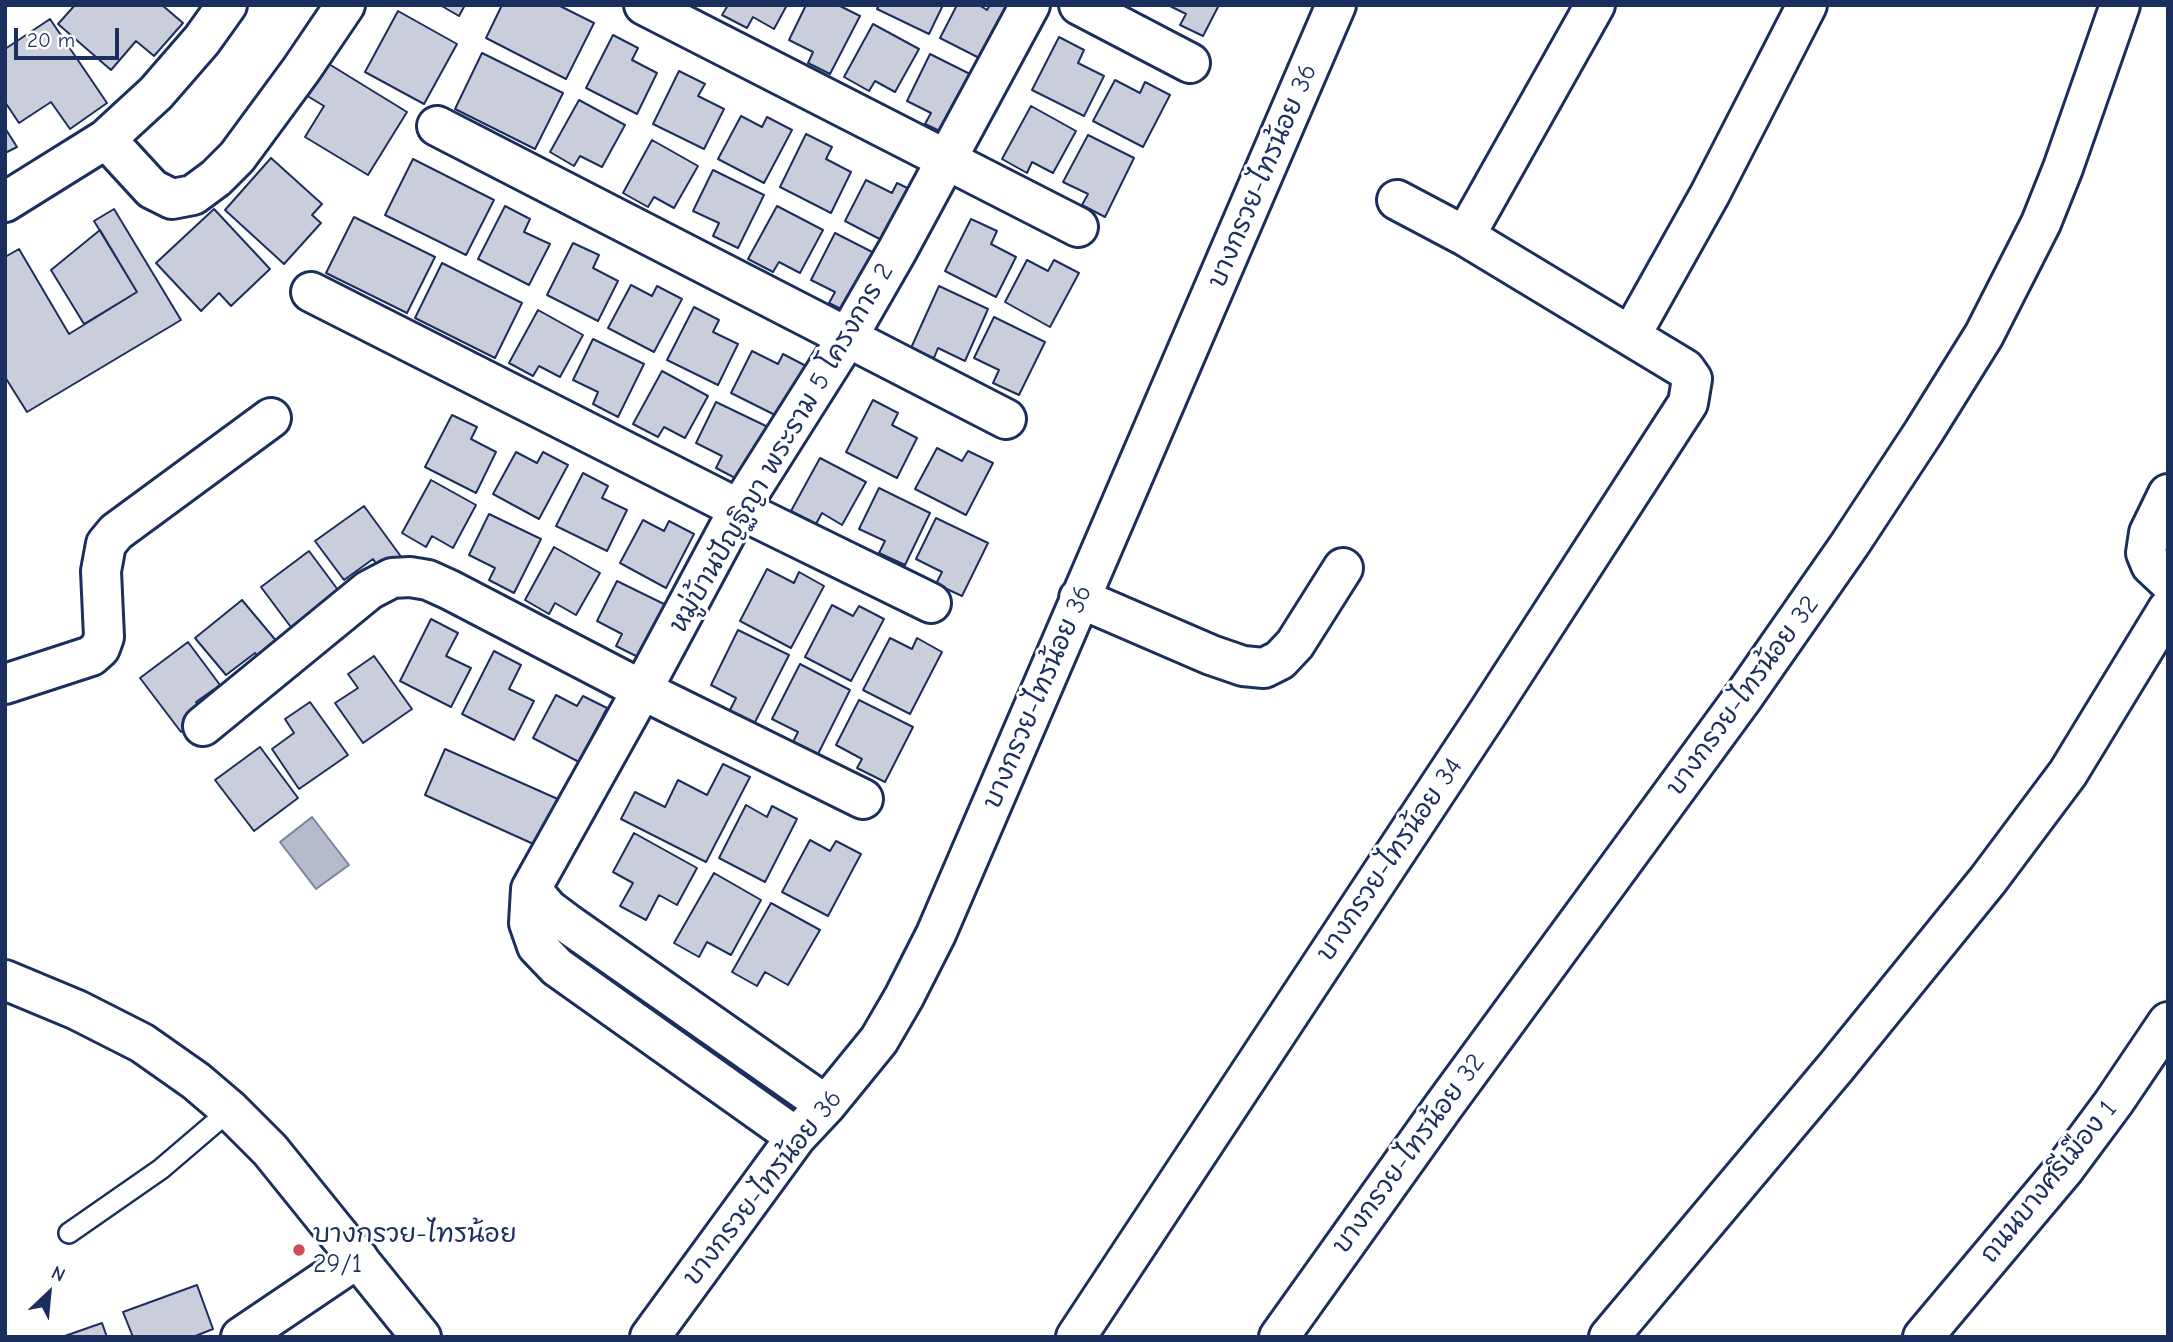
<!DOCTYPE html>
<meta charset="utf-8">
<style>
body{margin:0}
#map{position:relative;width:2173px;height:1342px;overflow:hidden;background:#fff;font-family:"Comic Neue",sans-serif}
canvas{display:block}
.frame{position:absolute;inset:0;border:7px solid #1b2f5e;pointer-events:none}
.north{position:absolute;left:14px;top:1258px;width:70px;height:70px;-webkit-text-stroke:5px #fff;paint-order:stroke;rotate:26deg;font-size:19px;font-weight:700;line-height:28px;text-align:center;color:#1b2f5e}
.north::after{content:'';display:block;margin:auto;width:24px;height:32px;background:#1b2f5e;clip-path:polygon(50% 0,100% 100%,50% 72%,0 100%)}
.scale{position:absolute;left:14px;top:28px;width:105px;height:32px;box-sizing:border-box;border:4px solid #1b2f5e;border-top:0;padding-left:9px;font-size:21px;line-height:24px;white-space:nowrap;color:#1b2f5e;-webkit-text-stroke:5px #fff;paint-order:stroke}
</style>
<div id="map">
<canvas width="2173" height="1342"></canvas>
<div class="frame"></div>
<div class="north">N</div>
<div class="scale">20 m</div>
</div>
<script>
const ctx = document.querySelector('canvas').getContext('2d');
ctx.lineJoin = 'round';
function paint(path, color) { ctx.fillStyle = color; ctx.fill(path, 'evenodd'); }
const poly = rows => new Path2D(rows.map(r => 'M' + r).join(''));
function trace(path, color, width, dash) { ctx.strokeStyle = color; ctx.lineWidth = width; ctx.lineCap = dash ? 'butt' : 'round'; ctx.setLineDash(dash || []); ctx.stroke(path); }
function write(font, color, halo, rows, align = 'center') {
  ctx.font = font + ' "Comic Neue","Playpen Sans Thai",sans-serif'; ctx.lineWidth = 6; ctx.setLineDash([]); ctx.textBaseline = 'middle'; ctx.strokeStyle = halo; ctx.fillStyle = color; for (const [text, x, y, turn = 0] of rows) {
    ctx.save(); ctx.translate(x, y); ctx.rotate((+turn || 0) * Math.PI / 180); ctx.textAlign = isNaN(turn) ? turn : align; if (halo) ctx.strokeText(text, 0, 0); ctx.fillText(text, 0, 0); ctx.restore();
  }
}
const water = poly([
 [312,817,349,865,316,889,280,842,312,817]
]);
paint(water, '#b5bbca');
trace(water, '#77839f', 2);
const building = poly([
 [75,5,162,5,183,23,154,56,136,41,111,70,58,24,75,5],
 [440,5,465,5,459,16,440,5],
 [502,5,558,5,594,23,566,79,486,38,502,5],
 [728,5,787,5,774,29,753,17,747,28,722,15,728,5],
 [806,5,838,5,860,16,830,74,808,63,813,52,789,40,806,5],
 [879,5,943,5,929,34,877,9,879,5],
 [957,5,979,5,987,10,990,5,1004,5,1018,12,991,64,940,38,957,5],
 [1168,5,1219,5,1203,36,1180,25,1186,14,1168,5],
 [398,11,457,44,424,104,365,72,398,11],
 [50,19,107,103,70,129,51,102,19,123,5,102,5,49,50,19],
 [873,24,919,49,895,92,875,81,869,91,844,77,873,24],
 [613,35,638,48,632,60,657,73,637,114,586,88,613,35],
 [1059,37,1084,50,1078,63,1104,76,1084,116,1032,90,1059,37],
 [482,53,563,93,535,149,455,109,482,53],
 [930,54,978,78,948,135,925,124,931,113,907,101,930,54],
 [324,61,407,112,368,175,305,137,324,106,304,94,324,61],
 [679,71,705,84,698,96,724,109,704,149,653,124,679,71],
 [1115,80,1140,93,1145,82,1170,95,1143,147,1093,121,1115,80],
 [579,100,625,125,602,167,580,156,574,166,550,152,579,100],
 [1031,106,1076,131,1053,173,1032,162,1027,173,1002,159,1031,106],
 [741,116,762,127,767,117,792,130,764,183,718,159,741,116],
 [5,128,17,147,5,153,5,128],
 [806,134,832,147,826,159,851,172,831,213,780,187,806,134],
 [1088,135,1134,158,1105,217,1082,205,1088,194,1063,182,1088,135],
 [652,140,698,166,674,208,654,197,648,207,623,193,652,140],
 [271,158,322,204,312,215,321,223,284,264,225,210,271,158],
 [413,159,494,200,466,255,385,215,413,159],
 [713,170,764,195,738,248,713,236,719,223,693,211,713,170],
 [866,180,892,193,897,183,922,195,895,247,845,221,866,180],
 [505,206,530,219,524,232,550,244,529,285,478,259,505,206],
 [777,206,823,230,800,273,779,262,773,272,748,259,777,206],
 [114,209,181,320,27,412,5,377,5,257,19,249,69,334,137,292,94,221,114,209],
 [214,209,270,269,231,306,219,293,201,311,156,263,214,209],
 [354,217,435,257,407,313,326,273,354,217],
 [971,219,997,231,991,244,1016,257,996,297,945,271,971,219],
 [100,230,137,292,84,324,51,270,100,230],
 [835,233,882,257,853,315,829,303,835,292,811,280,835,233],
 [573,243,599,255,593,268,618,281,598,321,547,295,573,243],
 [1027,260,1048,271,1054,260,1079,273,1050,327,1005,302,1027,260],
 [442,263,522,303,495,358,415,318,442,263],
 [631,285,652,296,657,286,682,299,654,352,608,328,631,285],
 [939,286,988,309,965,361,938,348,934,358,911,348,939,286],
 [694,307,719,320,713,332,738,344,718,385,667,360,694,307],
 [538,310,583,335,560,377,539,366,533,376,509,363,538,310],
 [994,317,1045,342,1019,395,993,383,999,370,974,358,994,317],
 [593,339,644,364,618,417,593,404,598,392,573,380,593,339],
 [752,351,778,364,783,354,808,367,781,418,731,393,752,351],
 [662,371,708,396,685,438,664,427,658,437,633,424,662,371],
 [873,400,898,413,892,425,917,438,897,478,846,452,873,400],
 [716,402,768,427,741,481,716,468,722,456,696,443,716,402],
 [452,415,477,427,471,439,496,452,476,493,425,467,452,415],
 [937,448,962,461,968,451,993,463,966,515,915,489,937,448],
 [516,452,537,463,543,452,568,465,539,519,493,494,516,452],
 [820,458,866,482,842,525,822,513,816,524,791,511,820,458],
 [583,473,608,486,602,498,627,510,607,551,556,526,583,473],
 [431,480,476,505,453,548,432,536,426,547,402,533,431,480],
 [879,488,930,513,905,565,879,553,885,541,859,529,879,488],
 [364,506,402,558,382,572,373,559,344,580,315,541,364,506],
 [489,514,541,539,514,593,489,580,495,568,469,555,489,514],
 [936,518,988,543,962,596,936,584,942,572,916,559,936,518],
 [643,520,664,531,669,521,694,534,666,588,620,563,643,520],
 [554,547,600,573,576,615,555,603,549,614,525,600,554,547],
 [309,551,341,594,302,642,261,587,309,551],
 [767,569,794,583,799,572,824,586,791,648,740,621,767,569],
 [617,581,668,606,642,659,616,646,622,634,597,621,617,581],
 [242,600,283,649,264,664,255,653,226,675,195,638,242,600],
 [832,605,853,616,859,606,884,619,851,681,805,657,832,605],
 [431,619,458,633,446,656,471,668,451,707,400,681,431,619],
 [738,630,789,655,752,728,727,716,736,698,711,685,738,630],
 [890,638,912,649,917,638,942,652,910,714,863,690,890,638],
 [188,642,220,685,196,702,206,714,181,732,140,678,188,642],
 [494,651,521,665,509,689,534,701,514,740,462,714,494,651],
 [374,656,412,709,363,743,335,703,358,688,348,674,374,656],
 [800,664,850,690,814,762,789,750,798,732,772,719,800,664],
 [556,695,577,706,583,696,607,708,579,762,533,738,556,695],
 [859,700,913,727,885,782,857,768,862,759,836,745,859,700],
 [310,702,348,755,299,789,272,749,294,733,285,719,310,702],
 [260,747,298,798,254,831,215,780,260,747],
 [445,749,560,800,540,847,425,795,445,749],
 [723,764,750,777,706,862,621,819,635,792,665,807,678,780,707,795,723,764],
 [746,805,767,817,772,806,797,819,765,882,719,858,746,805],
 [634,833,697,868,677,905,659,895,646,920,620,906,633,883,613,872,634,833],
 [810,840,830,851,836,841,861,854,828,916,782,892,810,840],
 [714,873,761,900,731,955,707,942,699,957,674,943,714,873],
 [771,903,820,930,788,985,765,972,757,986,732,972,771,903],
 [197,1285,213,1329,193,1337,133,1337,123,1312,197,1285],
 [102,1323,107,1337,62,1337,102,1323]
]);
paint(building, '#caceda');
trace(building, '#1b2f5e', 2);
const lane = poly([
 [69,1233,161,1169,230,1110]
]);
const street = poly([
 [644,5,1078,227],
 [1079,5,1190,63],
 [437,126,1006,419],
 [106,139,152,189,172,199,193,195,216,178,237,157,301,70,345,5],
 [5,202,106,139,156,93,202,40,227,5],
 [1465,236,1595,5],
 [311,292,739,509,931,603],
 [1631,335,1710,194,1807,5],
 [2168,494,2149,533,2146,553,2151,565,2168,581],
 [1079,598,1211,655,1243,666,1264,668,1280,660,1295,644,1343,568],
 [5,684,91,656,100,648,104,637,101,571,106,544,116,532,271,418],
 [203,726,369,590,392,578,410,577,428,580,450,590,642,690,863,799],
 [531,889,548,909,568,924,826,1105],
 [796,1137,557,967,537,946,529,923,531,889,642,690,739,509,847,338,897,251,1030,5],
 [241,1337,358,1258],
 [650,1337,796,1137,826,1105,879,1040,904,997,936,934,1336,5],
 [1076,1337,1489,711,1688,403,1692,379,1685,369,1465,236,1397,200],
 [1279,1337,1443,1107,1744,696,1850,544,1923,433,1984,335,2041,223,2063,168,2120,5],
 [1609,1337,1836,1067,1988,880,2068,773,2168,609]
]);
const secondary = poly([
 [5,980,77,1010,142,1043,196,1081,230,1110,270,1150,421,1337],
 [1923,1337,2065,1168,2114,1102,2168,1022]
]);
trace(lane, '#1b2f5e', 24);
trace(street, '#1b2f5e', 44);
trace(secondary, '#1b2f5e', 44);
trace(lane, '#fff', 19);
trace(street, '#fff', 38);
trace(secondary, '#fff', 38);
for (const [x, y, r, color] of [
 [299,1250,7,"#d1495b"]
]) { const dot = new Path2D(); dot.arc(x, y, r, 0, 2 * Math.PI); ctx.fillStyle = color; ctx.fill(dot); trace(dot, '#fff', 2.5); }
write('26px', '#1b2f5e', '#fff', [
 ["บางกรวย-ไทรน้อย 36",1263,176,-67],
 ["หมู่บ้านปัญฐิญา พระราม 5 โครงการ 2",782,448,-60],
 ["บางกรวย-ไทรน้อย 32",1743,696,-54],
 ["บางกรวย-ไทรน้อย 36",1038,697,-67],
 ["บางกรวย-ไทรน้อย 34",1390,860,-56],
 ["บางกรวย-ไทรน้อย 32",1409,1154,-54],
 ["ถนนบางศรีเมือง 1",2049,1182,-51],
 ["บางกรวย-ไทรน้อย 36",763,1188,-52]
]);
write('26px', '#1b2f5e', '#fff', [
 ["บางกรวย-ไทรน้อย",313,1235],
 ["29/1",313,1265]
], 'left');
</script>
